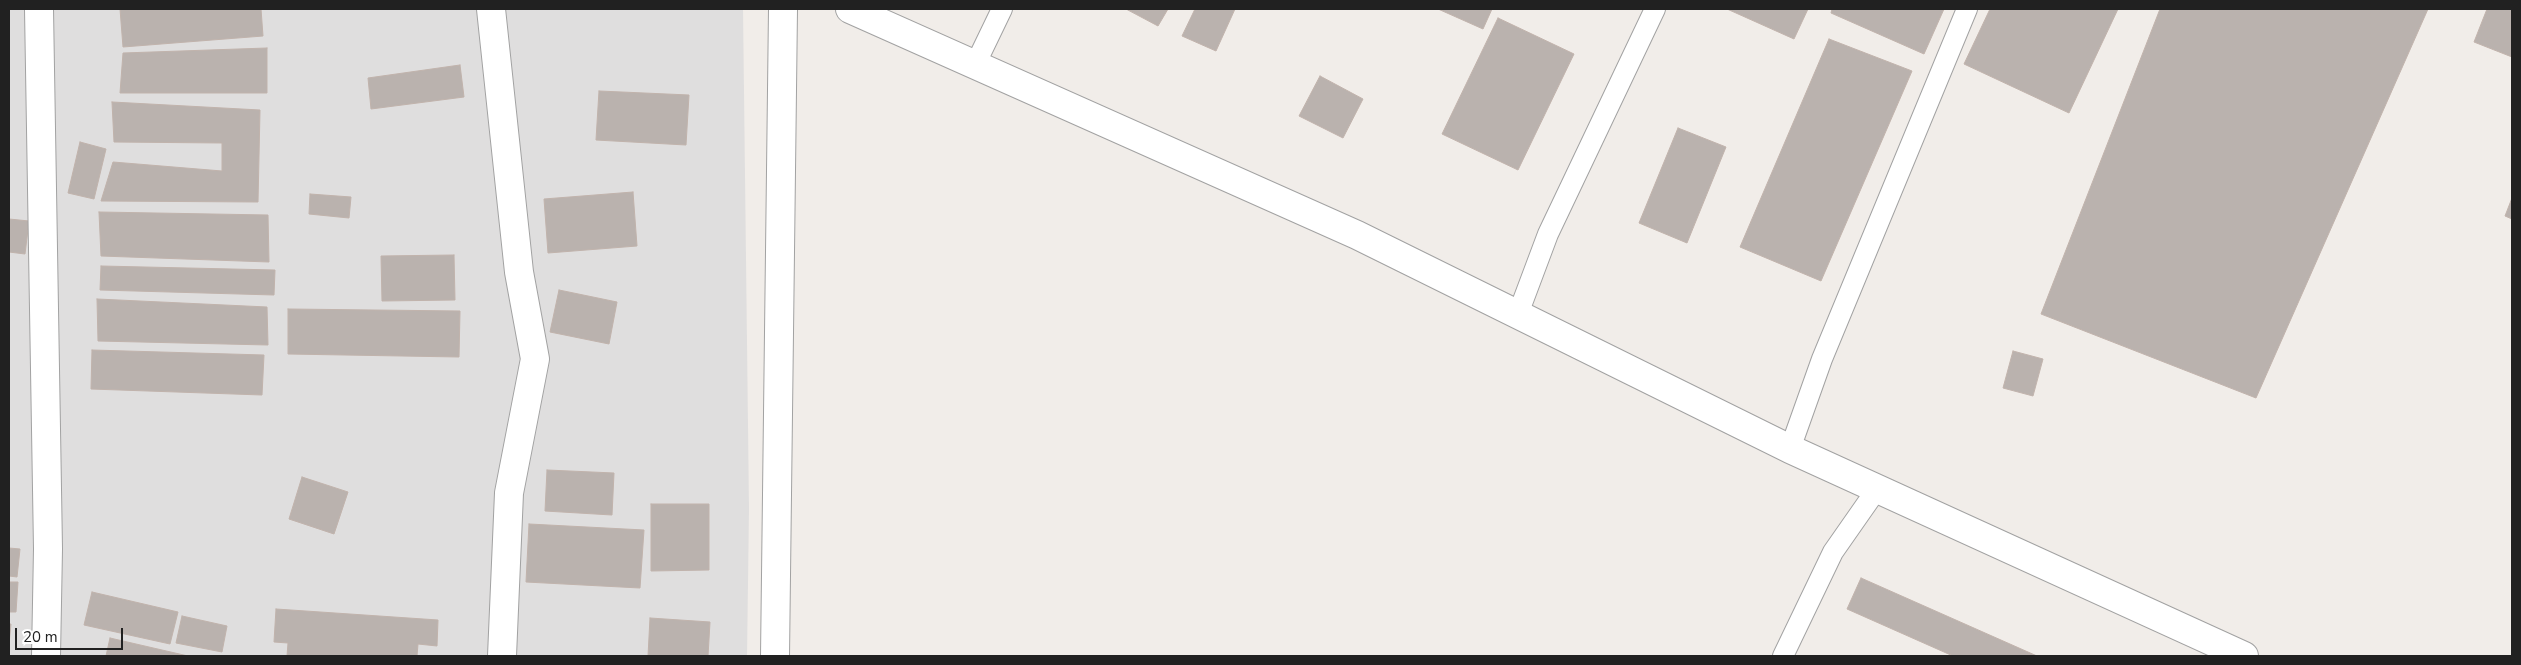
<!DOCTYPE html>
<style>
body{margin:0}
#map{position:relative;width:2521px;height:665px;overflow:hidden;background:#f1ede9;font-family:"Nunito Sans",sans-serif}
canvas{display:block}
.frame{position:absolute;inset:0;border:10px solid #212121;pointer-events:none}
.scale{position:absolute;left:15px;top:628px;width:108px;height:22px;box-sizing:border-box;border:2px solid #212121;border-top:0;padding-left:6px;font-size:15px;line-height:18px;white-space:nowrap;color:#212121;-webkit-text-stroke:4px #fff;paint-order:stroke}
</style>
<div id="map">
<canvas width="2521" height="665"></canvas>
<div class="frame"></div>
<div class="scale">20 m</div>
</div>
<script>
const ctx = document.querySelector('canvas').getContext('2d');
ctx.lineJoin = 'round';
function paint(path, color) { ctx.fillStyle = color; ctx.fill(path, 'evenodd'); }
const poly = rows => new Path2D(rows.map(r => 'M' + r).join(''));
function trace(path, color, width, dash) { ctx.strokeStyle = color; ctx.lineWidth = width; ctx.lineCap = dash ? 'butt' : 'round'; ctx.setLineDash(dash || []); ctx.stroke(path); }
paint(poly([
 [9,9,743,9,749,509,747,656,9,656]
]), '#dfdede');
const building = poly([
 [120,9,261,9,263,36,123,47,120,9],
 [1126,9,1168,9,1158,26,1126,9],
 [1195,9,1235,9,1216,51,1182,36,1195,9],
 [1438,9,1492,9,1483,29,1438,9],
 [1727,9,1808,9,1794,39,1727,9],
 [1832,9,1944,9,1924,54,1831,13,1832,9],
 [1990,9,2118,9,2069,113,1964,64,1990,9],
 [2160,9,2428,9,2256,398,2041,314,2160,9],
 [2487,9,2512,9,2512,57,2474,42,2487,9],
 [1498,18,1574,54,1518,170,1442,134,1498,18],
 [1829,39,1912,71,1821,281,1740,247,1829,39],
 [267,48,267,93,120,93,123,53,267,48],
 [460,65,464,97,371,109,368,78,460,65],
 [1320,76,1363,99,1343,138,1299,116,1320,76],
 [599,91,689,95,686,145,596,140,599,91],
 [112,102,260,110,258,202,101,201,113,162,222,171,222,143,114,142,112,102],
 [1678,128,1726,147,1687,243,1639,223,1678,128],
 [80,142,106,149,94,199,68,193,80,142],
 [633,192,637,246,548,253,544,199,633,192],
 [310,194,351,197,349,218,309,214,310,194],
 [2512,198,2512,219,2505,216,2512,198],
 [99,212,268,215,269,262,101,256,99,212],
 [9,219,29,221,25,254,9,252,9,219],
 [454,255,455,300,382,301,381,256,454,255],
 [101,266,275,270,274,295,100,290,101,266],
 [559,290,617,302,609,344,550,332,559,290],
 [97,299,267,307,268,345,98,341,97,299],
 [288,309,460,311,459,357,288,354,288,309],
 [92,350,264,355,262,395,91,389,92,350],
 [2013,351,2043,359,2033,396,2003,388,2013,351],
 [547,470,614,473,612,515,545,511,547,470],
 [302,477,348,492,334,534,289,519,302,477],
 [651,504,709,504,709,570,651,571,651,504],
 [529,524,644,530,640,588,526,582,529,524],
 [9,548,20,549,17,577,9,576,9,548],
 [1861,578,2037,656,1953,656,1847,609,1861,578],
 [9,582,18,582,16,612,9,612,9,582],
 [92,592,178,612,170,644,84,625,92,592],
 [276,609,438,620,437,646,418,644,417,656,287,656,288,643,274,642,276,609],
 [182,616,227,626,222,652,176,643,182,616],
 [650,618,710,622,708,656,648,656,650,618],
 [9,624,11,624,9,644,9,624],
 [110,638,188,656,106,656,110,638]
]);
paint(building, '#bab2ae');
trace(building, '#c1b3ac', 1);
const service = poly([
 [975,65,1002,9],
 [1518,314,1548,234,1655,9],
 [1790,449,1822,359,1967,9],
 [1783,656,1833,552,1877,489]
]);
const minor = poly([
 [39,9,48,549,46,656],
 [491,9,519,272,535,359,509,493,502,656],
 [850,9,1357,235,1790,449,2244,656],
 [775,656,783,9]
]);
trace(service, '#a2a2a2', 22);
trace(minor, '#a2a2a2', 30);
trace(service, '#fff', 20);
trace(minor, '#fff', 28);
</script>
